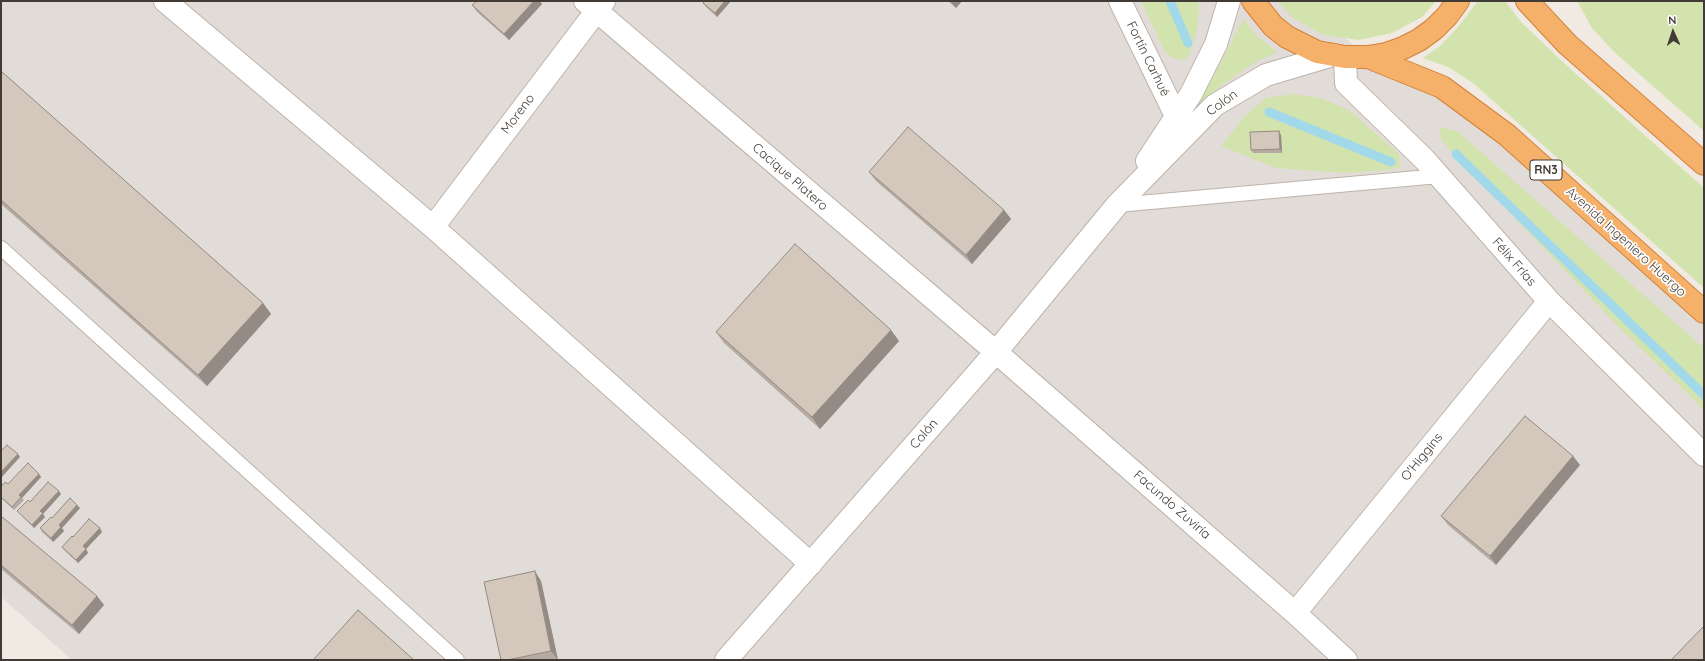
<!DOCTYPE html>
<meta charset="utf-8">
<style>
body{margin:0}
#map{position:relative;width:1705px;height:661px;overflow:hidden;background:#f0eae3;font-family:Quicksand,sans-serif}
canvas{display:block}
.frame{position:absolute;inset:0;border:2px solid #423a34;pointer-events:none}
.north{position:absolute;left:1653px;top:12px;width:40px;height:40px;-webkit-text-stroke:3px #fff;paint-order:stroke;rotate:357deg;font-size:11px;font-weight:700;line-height:16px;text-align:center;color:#423a34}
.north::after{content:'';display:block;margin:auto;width:14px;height:18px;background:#423a34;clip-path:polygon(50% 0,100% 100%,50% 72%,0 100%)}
</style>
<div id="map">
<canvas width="1705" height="661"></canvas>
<div class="frame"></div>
<div class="north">N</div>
</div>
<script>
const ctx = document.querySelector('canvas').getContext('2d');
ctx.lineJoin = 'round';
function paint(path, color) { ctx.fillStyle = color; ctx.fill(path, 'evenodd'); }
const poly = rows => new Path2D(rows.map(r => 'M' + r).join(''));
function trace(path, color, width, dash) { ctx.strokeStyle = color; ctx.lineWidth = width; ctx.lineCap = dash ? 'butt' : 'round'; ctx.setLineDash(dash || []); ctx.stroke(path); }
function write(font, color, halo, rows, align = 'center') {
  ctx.font = font + ' Quicksand,sans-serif'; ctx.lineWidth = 3.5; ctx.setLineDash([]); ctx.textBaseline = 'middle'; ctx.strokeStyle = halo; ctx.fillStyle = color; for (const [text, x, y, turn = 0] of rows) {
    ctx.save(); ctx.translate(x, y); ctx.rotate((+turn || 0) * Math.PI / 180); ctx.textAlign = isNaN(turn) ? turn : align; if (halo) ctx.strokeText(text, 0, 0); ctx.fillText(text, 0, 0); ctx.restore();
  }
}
paint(poly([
 [1,1,1301,1,1368,57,1442,87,1704,312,1704,660,72,660,1,597]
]), '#e2dcd8');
paint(poly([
 [1141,1,1198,1,1199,8,1197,31,1189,55,1185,60,1172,58,1164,50],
 [1277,1,1436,1,1422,17,1392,33,1358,40,1324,35,1293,18],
 [1478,1,1505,1,1521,22,1565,64,1704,188,1704,288,1473,83,1448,67,1423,58,1440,46,1458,27],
 [1577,1,1704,1,1704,131,1613,51,1592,28],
 [1243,19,1258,37,1277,52,1257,61,1220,86,1184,124,1182,122,1213,78],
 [1292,94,1321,98,1349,110,1398,153,1401,167,1389,170,1344,173,1276,168,1221,146,1245,116,1266,98],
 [1440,127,1457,131,1704,348,1704,410,1616,324,1449,149,1441,139]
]), '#d3e3ad');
trace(poly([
 [1170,1,1188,43],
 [1269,112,1391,162],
 [1456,154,1704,395]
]), '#a1d9eb', 9);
const lane = poly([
 [1117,205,1439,176],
 [1,248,457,660]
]);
const street = poly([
 [165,1,433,227,811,564],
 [585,1,996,352,1295,613,1346,660],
 [1120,1,1176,116],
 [1345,57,1346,83,1425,160,1549,301,1704,455],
 [1147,161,1191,94,1216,44,1229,1],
 [433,227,604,1],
 [1295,613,1549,301],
 [726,660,996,352,1117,205,1215,105,1266,75,1333,55]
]);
const highway = poly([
 [1253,1,1273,26,1287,37,1317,52,1345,57,1368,57,1386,54,1403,48,1419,40,1434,29,1447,16,1458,1],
 [1527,1,1567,44,1704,164],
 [1368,57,1442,87,1507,135,1704,312]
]);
trace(lane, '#beb3a9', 16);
trace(street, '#beb3a9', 24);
trace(highway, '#d3823a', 24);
trace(lane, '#fff', 14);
trace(street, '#fff', 22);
trace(highway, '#f5b069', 22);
paint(poly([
 [477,1,540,1,542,4,509,40,477,12,472,5],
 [705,1,731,1,717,17,706,7,703,3],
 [948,1,962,1,956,8],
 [1,71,263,303,271,314,207,386,1,204],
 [1281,135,1282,153,1253,153,1251,150],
 [869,172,1004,210,1011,219,972,264,876,181],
 [716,332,899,341,820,429,724,343],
 [1580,465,1496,565,1448,525,1441,516],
 [39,474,41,477,22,498,24,500,14,510,1,498,1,487],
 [61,494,43,514,45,517,34,528,17,511,30,502],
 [80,508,62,528,64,531,53,542,42,532,40,528,52,518],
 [1,516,97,596,104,605,79,634,1,569],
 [102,532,86,549,88,553,78,563,64,550,62,547],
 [541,581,558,660,501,660]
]), '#b6aba2');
paint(poly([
 [534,1,540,1,542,4,509,40,504,34],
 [725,1,731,1,717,17,715,13],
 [950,1,962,1,956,8],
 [1279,131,1281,135,1282,153,1280,149],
 [1004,210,1011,219,972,264,966,255],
 [263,303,271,314,207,386,198,375],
 [891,330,899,341,820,429,812,417],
 [18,454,20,457,1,478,1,472],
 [1573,456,1580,465,1496,565,1490,556],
 [39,474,41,477,22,498,19,495],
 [59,491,61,494,43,514,45,517,34,528,32,525,40,511],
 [77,505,80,508,62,528,64,531,53,542,51,538,59,525],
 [100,528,102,532,86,549,88,553,78,563,76,560,83,546],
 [535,571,541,581,558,660,551,651],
 [97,596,104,605,79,634,72,625]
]), '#948b84');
const building = poly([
 [477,1,534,1,504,34,472,5,477,1],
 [705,1,725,1,715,13,703,3,705,1],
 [1,71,263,303,198,375,1,200,1,71],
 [908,127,1004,210,966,255,869,172,908,127],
 [1279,131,1280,149,1251,150,1250,132,1279,131],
 [795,244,891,330,812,417,716,332,795,244],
 [1525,416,1573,456,1490,556,1441,516,1525,416],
 [7,445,18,454,1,472,1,451,7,445],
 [28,463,39,474,19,495,21,497,12,507,1,497,1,487,5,482,8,484,28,463],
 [48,482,59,491,40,511,43,513,32,525,17,511,28,500,30,502,48,482],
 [70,498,77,505,59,525,61,527,51,538,40,528,51,517,52,518,70,498],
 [1,516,97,596,72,625,1,565,1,516],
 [89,519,100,528,83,546,86,549,76,560,62,547,72,536,73,537,89,519],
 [535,571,551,651,507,660,501,660,484,582,535,571],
 [358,610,414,660,313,660,358,610],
 [1704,626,1704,660,1671,660,1704,626]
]);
paint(building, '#d4c7bc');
trace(building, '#948b84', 1);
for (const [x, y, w] of [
 [1546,170,32]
]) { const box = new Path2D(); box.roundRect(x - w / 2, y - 10, w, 20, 3); ctx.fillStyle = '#fff'; ctx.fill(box); trace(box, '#423a34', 1); }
write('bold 12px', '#423a34', null, [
 ["RN3",1546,170]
]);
write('13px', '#423a34', '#fff', [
 ["Fortín Carhué",1148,59,64],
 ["Colón",1222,103,-36],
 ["Moreno",518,114,-53],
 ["Cacique Platero",790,177,41],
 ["Avenida Ingeniero Huergo",1626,242,42],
 ["Félix Frías",1514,262,49],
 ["Colón",924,434,-49],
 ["O'Higgins",1422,457,-51],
 ["Facundo Zuviría",1172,505,41]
]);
</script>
